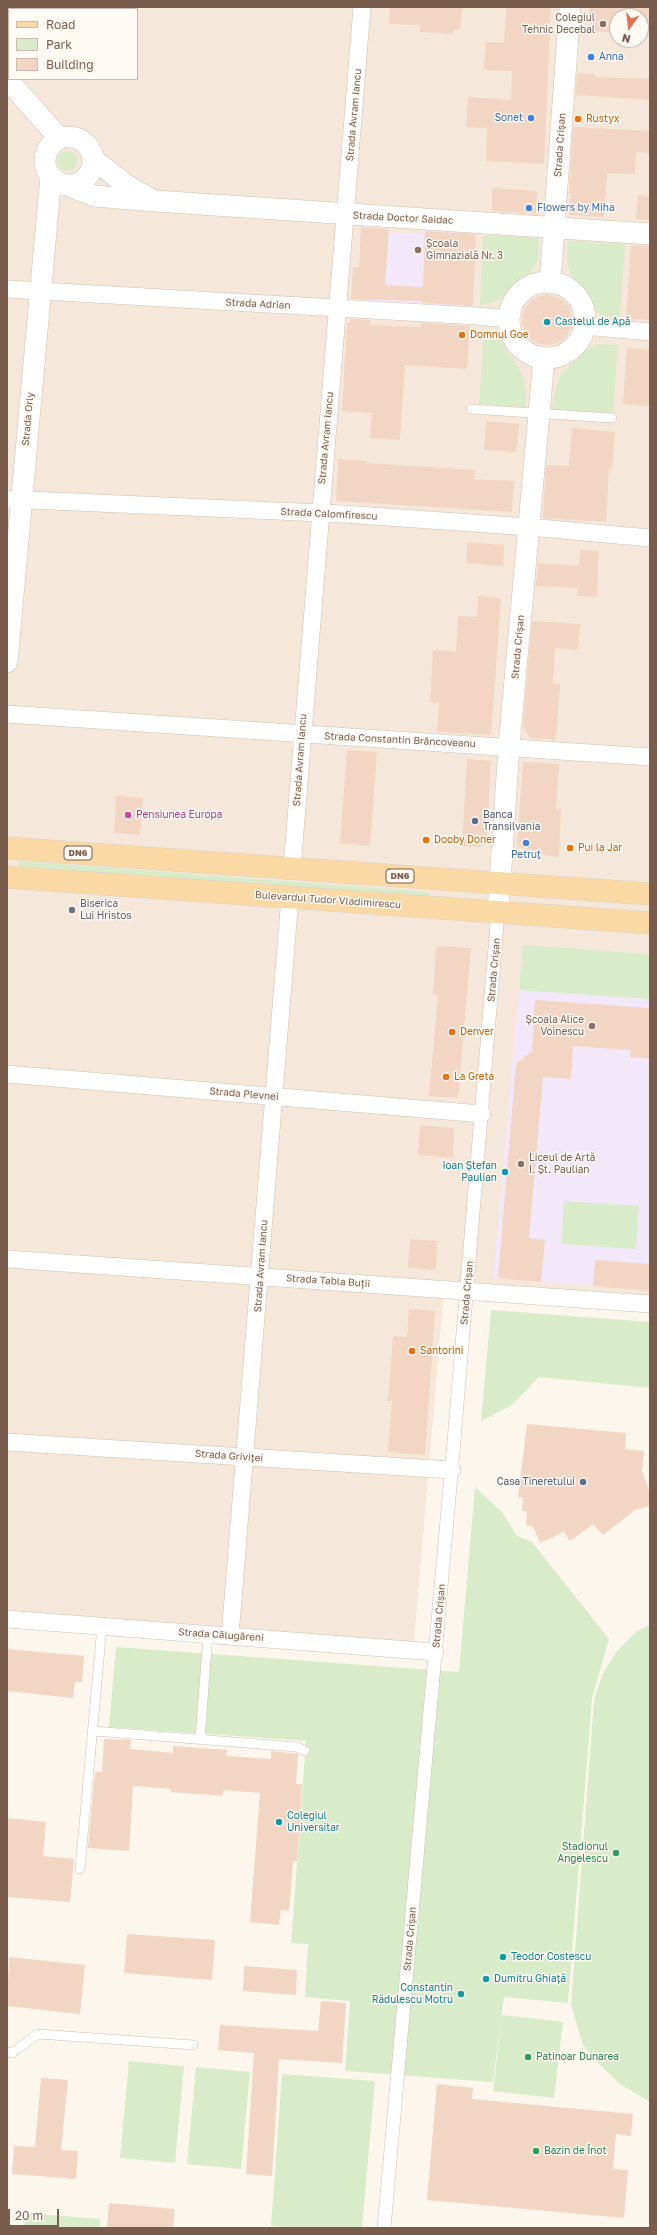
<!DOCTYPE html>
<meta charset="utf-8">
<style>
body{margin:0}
#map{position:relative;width:657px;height:2235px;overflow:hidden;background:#fdf6ec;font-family:"Golos Text",sans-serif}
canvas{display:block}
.frame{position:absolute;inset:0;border:8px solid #7a5c4d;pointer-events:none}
.legend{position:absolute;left:8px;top:8px;width:130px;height:72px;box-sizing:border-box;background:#fffaf3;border:1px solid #cabbb1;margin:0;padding:5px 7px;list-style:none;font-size:12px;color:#7a5c4d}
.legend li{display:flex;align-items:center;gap:8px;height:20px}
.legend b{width:20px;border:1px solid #cabbb1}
.north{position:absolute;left:609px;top:8px;width:40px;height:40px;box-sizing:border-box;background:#fffaf3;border:1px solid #cabbb1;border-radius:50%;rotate:195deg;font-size:11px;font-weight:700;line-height:16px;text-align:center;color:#7a5c4d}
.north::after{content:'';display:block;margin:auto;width:14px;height:18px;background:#e76f51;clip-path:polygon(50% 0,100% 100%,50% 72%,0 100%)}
.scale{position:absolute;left:8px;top:2209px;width:51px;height:18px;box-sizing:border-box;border:2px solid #7a5c4d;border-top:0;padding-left:5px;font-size:12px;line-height:14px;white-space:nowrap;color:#7a5c4d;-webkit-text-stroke:3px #fffaf3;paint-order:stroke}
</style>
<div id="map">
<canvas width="657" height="2235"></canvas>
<div class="frame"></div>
<ul class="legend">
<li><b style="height:5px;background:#fbd9a5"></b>Road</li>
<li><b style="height:11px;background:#d8ecc9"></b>Park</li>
<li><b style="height:11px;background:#f3d5c3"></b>Building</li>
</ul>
<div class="north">N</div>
<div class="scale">20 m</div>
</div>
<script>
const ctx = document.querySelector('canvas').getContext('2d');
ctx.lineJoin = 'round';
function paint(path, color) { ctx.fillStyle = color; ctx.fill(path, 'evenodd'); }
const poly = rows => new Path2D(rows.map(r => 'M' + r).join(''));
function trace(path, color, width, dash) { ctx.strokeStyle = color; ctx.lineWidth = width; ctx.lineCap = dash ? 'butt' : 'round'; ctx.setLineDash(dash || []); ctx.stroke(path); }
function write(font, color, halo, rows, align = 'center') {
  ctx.font = font + ' "Golos Text",sans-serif'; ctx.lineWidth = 3; ctx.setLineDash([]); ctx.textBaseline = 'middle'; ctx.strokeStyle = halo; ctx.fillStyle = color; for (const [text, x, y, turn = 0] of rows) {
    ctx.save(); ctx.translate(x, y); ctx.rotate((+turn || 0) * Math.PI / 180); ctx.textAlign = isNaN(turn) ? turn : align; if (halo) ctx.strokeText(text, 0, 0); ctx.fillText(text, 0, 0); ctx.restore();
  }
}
paint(poly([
 [7,7,650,7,650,1305,444,1290,413,1653,7,1623],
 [9,9,137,9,137,79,9,79],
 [617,16,641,16,641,40,617,40]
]), '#f5e8da');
paint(poly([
 [361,225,388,226,389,232,424,234,425,230,476,233,473,307,351,301,353,267,359,267],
 [523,945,650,954,650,1291,635,1290,637,1263,595,1260,593,1286,493,1278]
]), '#f3e8fa');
paint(poly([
 '57 161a10 10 0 1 1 20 0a10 10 0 1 1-20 0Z',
 [483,235,539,238,538,260,529,274,516,287,498,300,480,306],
 [568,241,625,244,620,317,603,316,592,308,583,296,572,279,567,262],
 [484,332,495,334,504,345,521,372,526,388,526,407,479,404],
 [598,344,618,345,613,414,552,410,554,393,560,376,587,349],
 [19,861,429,892,428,899,19,869],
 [523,945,650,954,650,999,519,990],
 [564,1201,639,1206,636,1249,561,1244],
 [491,1310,650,1322,650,1388,539,1377,512,1405,481,1421],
 [475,1487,502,1512,517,1536,532,1542,609,1639,592,1698,568,2003,504,1997,493,2082,345,2071,350,2001,305,1997,308,1944,291,1943,306,1741,109,1727,116,1647,459,1672],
 [650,1624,650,2102,620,2084,601,2066,583,2045,571,2005,594,1701,602,1675,617,1651,636,1632],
 [502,2015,563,2022,554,2098,493,2091],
 [129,2061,184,2066,175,2163,120,2158],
 [196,2067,250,2072,241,2169,187,2164],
 [282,2074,375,2081,362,2228,301,2228,271,2226],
 [25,2213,100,2219,99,2228,24,2228]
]), '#d8ecc9');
paint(poly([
 [390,7,462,7,460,30,453,30,453,34,420,32,420,25,389,24],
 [506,7,551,7,544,164,486,161,487,128,466,127,468,97,511,100,512,71,484,70,486,42,504,43],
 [590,7,650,7,650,35,641,34,641,16,617,16,617,33,589,31],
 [577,73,594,74,594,77,650,79,650,100,576,95],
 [573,127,650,131,650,153,636,152,635,174,607,173,604,217,569,215,571,193,569,193],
 [492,188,537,191,536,214,492,211],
 [638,195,650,196,650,220,636,219],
 [361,227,389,229,385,285,423,287,425,231,476,234,473,306,422,303,422,301,351,299,353,267,359,267],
 [631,245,650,246,650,320,626,319],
 '522 320a25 25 0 1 1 50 0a25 25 0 1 1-50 0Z',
 [350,319,370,320,370,325,421,327,421,323,470,326,467,369,405,365,400,440,370,438,372,413,342,411,347,323,350,323],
 [627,348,650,350,650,406,623,404],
 [486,421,519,424,516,452,484,450],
 [572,428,615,432,612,469,609,469,606,522,543,518,546,465,569,466],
 [338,459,366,461,366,463,475,470,474,479,514,481,512,512,336,501],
 [467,542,504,545,503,566,466,563],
 [580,550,599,551,597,597,577,596,578,588,536,586,538,563,579,566],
 [478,596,501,598,491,735,437,732,439,703,430,702,433,650,456,652,458,616,477,617],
 [532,621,580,624,578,650,555,648,553,684,560,684,556,740,530,738,523,727],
 [347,750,377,752,370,846,340,843],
 [467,759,491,761,487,835,484,845,479,847,462,846],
 [523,762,559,764,556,809,561,809,559,857,529,854,517,844],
 [116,796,143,798,140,835,114,833],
 [436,946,471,948,458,1098,429,1096,438,995,433,994],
 [535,1000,650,1008,650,1059,630,1057,631,1050,573,1046,571,1079,543,1077,529,1238,545,1240,541,1282,498,1278,516,1064,532,1051],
 [420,1125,454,1128,453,1158,418,1155],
 [410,1239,437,1241,436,1270,408,1268],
 [595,1260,650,1264,650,1291,593,1286],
 [409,1309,435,1311,425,1455,388,1452,392,1401,388,1401,393,1336,407,1337],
 [527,1424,626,1433,625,1449,644,1451,642,1471,650,1493,650,1506,635,1510,603,1535,593,1524,570,1541,564,1532,540,1543,533,1526,526,1525,527,1511,522,1511,523,1498,518,1497],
 [7,1649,84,1656,82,1682,75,1682,73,1698,7,1691],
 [104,1739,131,1740,130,1749,173,1753,173,1746,227,1750,226,1756,271,1759,271,1751,298,1754,296,1784,302,1784,297,1861,293,1861,289,1911,281,1910,279,1925,250,1922,260,1793,223,1790,223,1796,171,1792,171,1789,133,1786,129,1851,88,1848,95,1772,102,1772],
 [7,1818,46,1822,43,1856,74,1859,70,1902,7,1897],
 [127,1934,215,1940,212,1980,124,1973],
 [9,1957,85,1965,80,2014,7,2006],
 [244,1966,297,1970,296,1995,243,1991],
 [321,2001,346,2003,342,2063,279,2059,272,2176,246,2174,254,2053,218,2050,220,2025,318,2031],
 [41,2078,68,2080,61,2150,78,2151,76,2179,12,2174,14,2146,35,2147],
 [437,2084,473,2088,472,2099,633,2114,631,2136,616,2134,613,2169,628,2170,624,2218,427,2200],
 [109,2203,175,2209,173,2228,107,2228]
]), '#f3d5c3');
const service = poly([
 [471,409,612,418],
 [93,1731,297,1747,305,1751],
 [200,1739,208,1634],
 [80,1869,102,1626],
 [7,2052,12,2053,38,2034,193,2045]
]);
const pedestrian = poly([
 [384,2228,454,1441,498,912]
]);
const minor = poly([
 [7,289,476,316,509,319],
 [584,326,650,332],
 [7,499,344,514,529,527,650,538],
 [7,714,650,757],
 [292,868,362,7],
 [7,1074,482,1114],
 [7,1259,650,1304],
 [7,1442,452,1470],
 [7,1619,435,1652],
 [230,1636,290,897]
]);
const tertiary = poly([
 [7,79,60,139],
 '45 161a24 24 0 1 1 48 0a24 24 0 1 1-48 0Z',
 [93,159,128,186,149,198],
 [64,184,94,196,155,201,650,234],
 '509 320a38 38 0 1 1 76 0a38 38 0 1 1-76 0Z',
 [550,283,570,7],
 [7,662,51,176],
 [498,912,509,746,544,358]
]);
const primary = poly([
 [7,848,650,894],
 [7,877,650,923]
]);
trace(service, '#d1beb0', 10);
trace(pedestrian, '#d1beb0', 14);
trace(minor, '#d1beb0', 18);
trace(tertiary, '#d1beb0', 22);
trace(primary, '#dad1cd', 23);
trace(service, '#fff', 9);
trace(pedestrian, '#fff', 13);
trace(minor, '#fff', 17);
trace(tertiary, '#fff', 21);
trace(primary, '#fbd9a5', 22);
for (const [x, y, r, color] of [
 [603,24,4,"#8d6e63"],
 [591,57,4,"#3f7fe0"],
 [531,118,4,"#3f7fe0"],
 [578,119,4,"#e8710a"],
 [529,208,4,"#3f7fe0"],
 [418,250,4,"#8d6e63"],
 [547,322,4,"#0f9aa8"],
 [462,335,4,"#e8710a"],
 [128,815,4,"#d1479c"],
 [475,821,4,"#5c6f8a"],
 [426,840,4,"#e8710a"],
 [526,843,4,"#3f7fe0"],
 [570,848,4,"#e8710a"],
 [72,910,4,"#6b7280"],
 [592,1026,4,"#8d6e63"],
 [452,1032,4,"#e8710a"],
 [446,1077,4,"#e8710a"],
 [521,1164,4,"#8d6e63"],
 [505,1172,4,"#0f9aa8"],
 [412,1351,4,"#e8710a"],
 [583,1482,4,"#5c6f8a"],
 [279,1822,4,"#0f9aa8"],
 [616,1853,4,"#2e9e5b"],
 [503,1957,4,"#0f9aa8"],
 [486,1979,4,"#0f9aa8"],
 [461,1994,4,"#0f9aa8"],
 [528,2057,4,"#2e9e5b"],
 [536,2151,4,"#2e9e5b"]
]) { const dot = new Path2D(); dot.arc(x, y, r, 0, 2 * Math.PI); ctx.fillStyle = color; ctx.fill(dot); trace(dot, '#fffaf3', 1.5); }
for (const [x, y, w] of [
 [78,853,28],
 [400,876,28]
]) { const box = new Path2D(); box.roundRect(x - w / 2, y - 7, w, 14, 3); ctx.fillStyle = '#fffaf3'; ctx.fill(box); trace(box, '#7a5c4d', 1); }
write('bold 9px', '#7a5c4d', null, [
 ["DN6",78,853],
 ["DN6",400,876]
]);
write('10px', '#785e54', '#fffaf3', [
 ["Colegiul",595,18],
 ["Tehnic Decebal",595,30],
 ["Școala",426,244,"left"],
 ["Gimnazială Nr. 3",426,256,"left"],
 ["Școala Alice",584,1020],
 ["Voinescu",584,1032],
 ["Liceul de Artă",529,1158,"left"],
 ["I. Șt. Paulian",529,1170,"left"]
], 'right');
write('10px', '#366cbe', '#fffaf3', [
 ["Anna",599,57],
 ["Sonet",523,118,"right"],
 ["Flowers by Miha",537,208],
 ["Petruț",526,855,"center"]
], 'left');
write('10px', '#7a5c4d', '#fffaf3', [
 ["Strada Avram Iancu",354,115,-85],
 ["Strada Crișan",560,145,-86],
 ["Strada Doctor Saidac",403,218,3],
 ["Strada Adrian",258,304,3],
 ["Strada Orly",28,419,-85],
 ["Strada Avram Iancu",326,438,-85],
 ["Strada Calomfirescu",329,514,3],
 ["Strada Crișan",518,647,-85],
 ["Strada Constantin Brâncoveanu",400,740,3],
 ["Strada Avram Iancu",300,760,-86],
 ["Bulevardul Tudor Vladimirescu",328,900,4],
 ["Strada Crișan",494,970,-85],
 ["Strada Plevnei",244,1094,5],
 ["Strada Avram Iancu",261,1266,-86],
 ["Strada Tabla Buții",328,1281,4],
 ["Strada Crișan",467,1293,-85],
 ["Strada Griviței",229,1456,4],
 ["Strada Crișan",439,1616,-85],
 ["Strada Călugăreni",221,1635,4],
 ["Strada Crișan",410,1939,-85]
]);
write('10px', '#c56008', '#fffaf3', [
 ["Rustyx",586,119],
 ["Domnul Goe",470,335],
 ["Dooby Doner",434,840],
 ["Pui la Jar",578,848],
 ["Denver",460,1032],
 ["La Greta",454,1077],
 ["Santorini",420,1351]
], 'left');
write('10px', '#0d838f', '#fffaf3', [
 ["Castelul de Apă",555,322],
 ["Ioan Ștefan",497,1166,"right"],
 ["Paulian",497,1178,"right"],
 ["Colegiul",287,1816],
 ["Universitar",287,1828],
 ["Teodor Costescu",511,1957],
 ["Dumitru Ghiață",494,1979],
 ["Constantin",453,1988,"right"],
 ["Rădulescu Motru",453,2000,"right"]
], 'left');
write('10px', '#b23c85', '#fffaf3', [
 ["Pensiunea Europa",136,815]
], 'left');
write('10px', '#4e5e75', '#fffaf3', [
 ["Banca",483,815],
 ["Transilvania",483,827],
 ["Casa Tineretului",575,1482,"right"]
], 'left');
write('10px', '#5b616d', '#fffaf3', [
 ["Biserica",80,904],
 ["Lui Hristos",80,916]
], 'left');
write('10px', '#27864d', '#fffaf3', [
 ["Stadionul",608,1847,"right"],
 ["Angelescu",608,1859,"right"],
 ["Patinoar Dunarea",536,2057],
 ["Bazin de Înot",544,2151]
], 'left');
</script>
